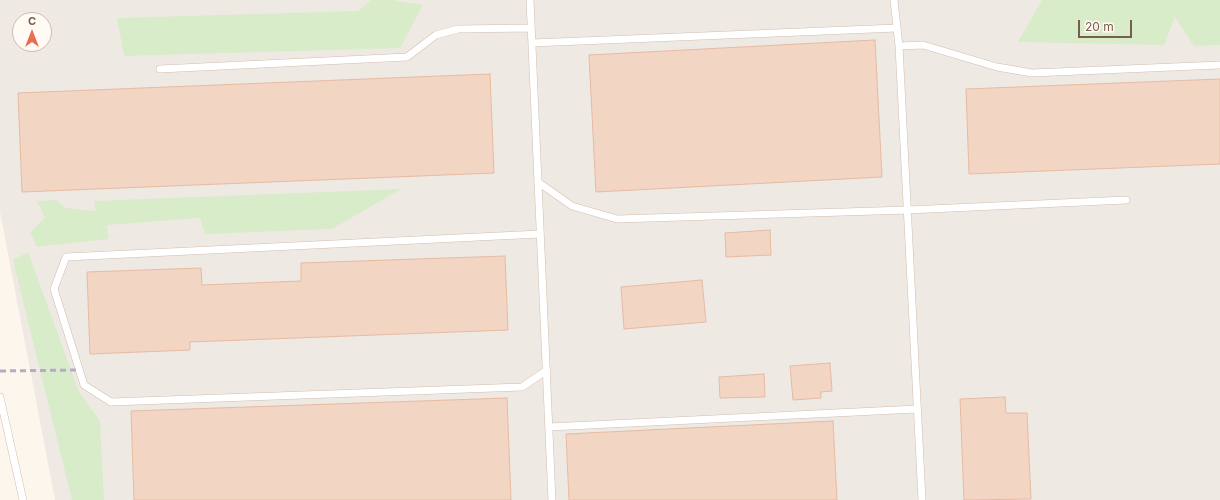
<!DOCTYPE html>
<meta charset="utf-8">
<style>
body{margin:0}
#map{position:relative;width:1220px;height:500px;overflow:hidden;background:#fdf6ec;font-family:Inter,sans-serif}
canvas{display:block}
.north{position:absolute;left:12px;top:12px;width:40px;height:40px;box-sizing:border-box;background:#fffaf3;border:1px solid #cabbb1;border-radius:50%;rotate:0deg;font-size:11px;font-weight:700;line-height:16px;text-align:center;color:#7a5c4d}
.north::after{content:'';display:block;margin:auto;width:14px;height:18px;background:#e76f51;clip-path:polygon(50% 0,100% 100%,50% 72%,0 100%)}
.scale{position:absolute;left:1078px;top:20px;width:54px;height:18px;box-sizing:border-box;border:2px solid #7a5c4d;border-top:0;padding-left:5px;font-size:12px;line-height:14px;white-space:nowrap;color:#7a5c4d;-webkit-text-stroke:3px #fffaf3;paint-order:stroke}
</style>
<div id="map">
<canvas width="1220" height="500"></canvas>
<div class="north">С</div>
<div class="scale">20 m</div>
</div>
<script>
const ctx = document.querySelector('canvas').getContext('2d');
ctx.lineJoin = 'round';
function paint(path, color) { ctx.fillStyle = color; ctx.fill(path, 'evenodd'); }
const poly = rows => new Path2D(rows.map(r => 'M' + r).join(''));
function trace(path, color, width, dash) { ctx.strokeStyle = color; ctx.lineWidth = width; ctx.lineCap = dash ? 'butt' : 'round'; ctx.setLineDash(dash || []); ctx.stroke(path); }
paint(poly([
 [0,0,1220,0,1220,500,55,500,0,212],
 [20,20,44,20,44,44,20,44]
]), '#efe9e4');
paint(poly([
 [371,0,392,0,423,5,400,48,124,56,117,18,358,11],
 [1042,0,1220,0,1220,45,1194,46,1175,17,1164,45,1018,42],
 [401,189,332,229,205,234,200,218,107,225,108,239,37,247,30,232,45,218,37,201,56,200,65,208,96,211,94,201],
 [28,252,79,392,100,421,104,500,72,500,13,260]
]), '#d8ecc9');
const building = poly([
 [875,40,882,177,596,192,589,55,875,40],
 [490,74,494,173,22,192,18,93,490,74],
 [1220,79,1220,164,969,174,966,89,1220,79],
 [770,230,771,255,726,257,725,233,770,230],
 [505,256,508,330,190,342,190,350,90,354,87,272,201,268,202,285,301,281,301,263,505,256],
 [702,280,706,322,624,329,621,287,702,280],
 [830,363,832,391,821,392,821,398,793,400,790,366,830,363],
 [764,374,765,397,720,398,719,377,764,374],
 [1005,397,1006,413,1027,413,1031,499,964,500,960,399,1005,397],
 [507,398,511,500,134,500,131,411,507,398],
 [833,421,837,500,569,500,566,434,833,421]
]);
paint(building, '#f3d5c3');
trace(building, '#e6bba3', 1);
const service = poly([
 [530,0,552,500],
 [894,0,899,46,922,500],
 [532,43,897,28],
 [899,46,923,45,997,67,1032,73,1220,65],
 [160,69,407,57,436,35,458,29,531,28],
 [538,182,572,206,617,219,908,210,1126,200],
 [540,234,66,257,54,289,84,385,111,402,522,387,547,370],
 [0,397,23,500],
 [549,427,917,409]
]);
trace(service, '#d1beb0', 8);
trace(service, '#fff', 7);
trace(poly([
 [0,371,79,370]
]), '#b9a8c9', 3, [6, 4]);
</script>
